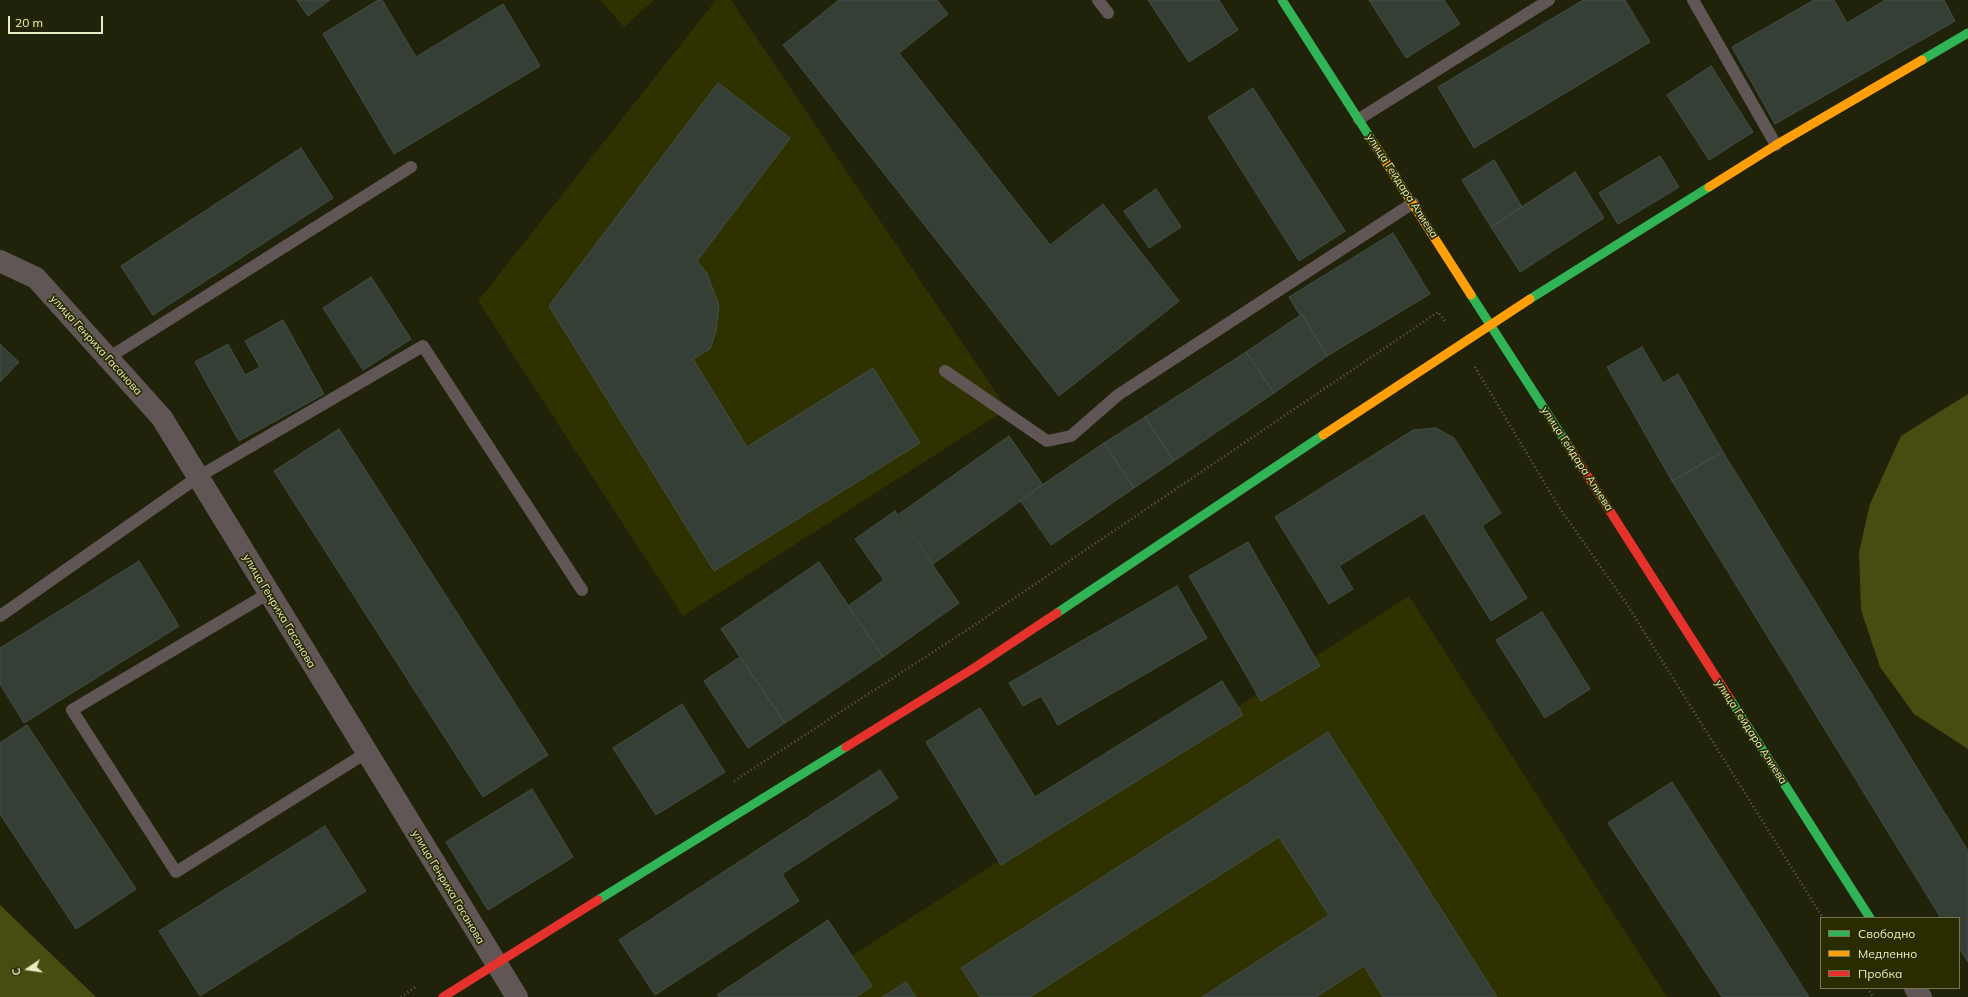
<!DOCTYPE html>
<meta charset="utf-8">
<style>
body{margin:0}
#map{position:relative;width:1968px;height:997px;overflow:hidden;background:#21220a;font-family:Mulish,sans-serif}
canvas{display:block}
.legend{position:absolute;left:1820px;top:917px;width:140px;height:72px;box-sizing:border-box;background:#2a2c00;border:1px solid #76794e;margin:0;padding:5px 7px;list-style:none;font-size:12px;color:#e7ecc3}
.legend li{display:flex;align-items:center;gap:8px;height:20px}
.legend b{width:20px;border:1px solid #76794e}
.north{position:absolute;left:8px;top:949px;width:40px;height:40px;-webkit-text-stroke:3px #2a2c00;paint-order:stroke;rotate:257deg;font-size:11px;font-weight:700;line-height:16px;text-align:center;color:#e7ecc3}
.north::after{content:'';display:block;margin:auto;width:14px;height:18px;background:#e7ecc3;clip-path:polygon(50% 0,100% 100%,50% 72%,0 100%)}
.scale{position:absolute;left:8px;top:16px;width:95px;height:18px;box-sizing:border-box;border:2px solid #e7ecc3;border-top:0;padding-left:5px;font-size:12px;line-height:14px;white-space:nowrap;color:#e7ecc3;-webkit-text-stroke:3px #2a2c00;paint-order:stroke}
</style>
<div id="map">
<canvas width="1968" height="997"></canvas>
<ul class="legend">
<li><b style="height:5px;background:#30b455"></b>Свободно</li>
<li><b style="height:5px;background:#ff9f0a"></b>Медленно</li>
<li><b style="height:5px;background:#e5322d"></b>Пробка</li>
</ul>
<div class="north">С</div>
<div class="scale">20 m</div>
</div>
<script>
const ctx = document.querySelector('canvas').getContext('2d');
ctx.lineJoin = 'round';
function paint(path, color) { ctx.fillStyle = color; ctx.fill(path, 'evenodd'); }
const poly = rows => new Path2D(rows.map(r => 'M' + r).join(''));
function trace(path, color, width, dash) { ctx.strokeStyle = color; ctx.lineWidth = width; ctx.lineCap = dash ? 'butt' : 'round'; ctx.setLineDash(dash || []); ctx.stroke(path); }
function write(font, color, halo, rows, align = 'center') {
  ctx.font = font + ' Mulish,sans-serif'; ctx.lineWidth = 3.5; ctx.setLineDash([]); ctx.textBaseline = 'middle'; ctx.strokeStyle = halo; ctx.fillStyle = color; for (const [text, x, y, turn = 0] of rows) {
    ctx.save(); ctx.translate(x, y); ctx.rotate((+turn || 0) * Math.PI / 180); ctx.textAlign = isNaN(turn) ? turn : align; if (halo) ctx.strokeText(text, 0, 0); ctx.fillText(text, 0, 0); ctx.restore();
  }
}
paint(poly([
 [600,0,654,0,624,27],
 [716,0,731,0,1007,409,683,616,478,301],
 [1409,596,1667,997,788,997]
]), '#2f3101');
paint(poly([
 [1968,394,1968,749,1914,714,1880,667,1861,610,1859,552,1870,504,1901,436],
 [0,905,96,997,0,997]
]), '#484c10');
const building = poly([
 [297,0,330,0,308,16,297,0],
 [378,0,382,0,416,57,503,4,540,66,394,154,323,34,378,0],
 [839,0,937,0,948,14,899,53,1050,245,1103,204,1179,301,1059,396,783,45,839,0],
 [1148,0,1219,0,1238,30,1189,62,1148,0],
 [1369,0,1444,0,1460,24,1406,58,1369,0],
 [1583,0,1625,0,1650,42,1474,148,1438,87,1583,0],
 [1814,0,1834,0,1847,23,1884,1,1883,0,1944,0,1955,21,1775,124,1732,47,1814,0],
 [1711,66,1753,132,1709,160,1667,95,1711,66],
 [718,83,790,138,697,261,707,274,719,305,716,331,710,349,693,359,747,447,873,368,920,443,714,571,549,306,718,83],
 [1253,88,1345,231,1299,261,1208,117,1253,88],
 [301,148,333,198,153,315,121,266,301,148],
 [1660,156,1679,187,1618,224,1599,193,1660,156],
 [1494,160,1522,207,1491,227,1462,180,1494,160],
 [1575,172,1604,218,1520,272,1491,227,1575,172],
 [1156,189,1181,227,1149,248,1124,211,1156,189],
 [1393,233,1430,294,1327,356,1302,314,1300,315,1289,297,1393,233],
 [371,277,411,339,363,370,323,308,371,277],
 [1302,314,1327,356,1274,393,1246,352,1302,314],
 [283,320,324,394,239,441,195,362,228,344,245,375,260,367,245,341,283,320],
 [0,344,19,362,0,382,0,344],
 [1642,347,1663,383,1678,374,1723,452,1672,481,1607,367,1642,347],
 [1246,352,1274,393,1174,461,1145,417,1246,352],
 [1145,417,1174,461,1134,488,1104,443,1145,417],
 [1436,428,1454,438,1501,513,1482,526,1527,598,1491,621,1424,513,1339,566,1353,589,1329,604,1275,517,1413,430,1436,428],
 [339,429,548,755,483,797,274,471,339,429],
 [1009,436,1043,485,933,564,899,514,1009,436],
 [1104,443,1134,488,1051,545,1020,500,1104,443],
 [1723,452,1968,851,1968,962,1959,948,1959,918,1941,918,1672,481,1723,452],
 [895,511,959,603,883,657,848,606,884,580,855,539,895,511],
 [1248,542,1320,666,1261,701,1189,576,1248,542],
 [139,561,179,626,24,723,0,684,0,648,139,561],
 [819,562,883,657,785,723,721,629,819,562],
 [1177,586,1207,638,1058,725,1041,696,1023,706,1009,683,1177,586],
 [1542,612,1590,689,1545,718,1496,640,1542,612],
 [740,657,785,723,748,748,704,681,740,657],
 [1222,681,1243,715,1001,865,926,742,980,708,1035,797,1222,681],
 [682,704,725,772,656,815,613,748,682,704],
 [27,725,136,889,76,929,0,814,0,743,27,725],
 [1328,732,1497,997,1383,997,1364,966,1316,997,1202,997,1329,915,1279,837,1030,997,980,997,961,968,1328,732],
 [880,770,898,798,782,874,799,901,655,995,619,940,880,770],
 [1672,782,1809,997,1722,997,1608,823,1672,782],
 [532,789,573,857,488,910,446,842,532,789],
 [325,826,366,891,200,996,159,931,325,826],
 [828,920,872,986,856,997,719,997,717,995,828,920],
 [906,982,916,997,882,997,906,982]
]);
paint(building, '#363f36');
trace(building, '#415046', 1);
trace(poly([
 [1475,367,1559,507,1626,603,1823,918],
 [734,781,970,628,1438,312,1445,321],
 [1867,988,1873,997],
 [401,997,417,986]
]), '#655f59', 2.5, [1, 3]);
trace(poly([
 [1098,0,1108,13],
 [1693,0,1776,145],
 [1359,119,1549,0],
 [108,358,411,167],
 [945,371,1047,441,1071,436,1118,395,1413,203],
 [269,593,72,710,176,872,366,753],
 [0,616,198,477,423,346,582,590]
]), '#605656', 12);
trace(poly([
 [0,261,36,278,162,418,517,997],
 [1915,988,1921,997]
]), '#605656', 22);
trace(poly([
 [1282,0,1373,142],
 [1922,60,1968,33],
 [1471,295,1569,447],
 [1530,299,1709,187],
 [1057,613,1323,435],
 [1730,699,1870,918],
 [598,900,846,747]
]), '#30b455', 9);
trace(poly([
 [1373,142,1471,295],
 [1709,187,1776,145,1922,60],
 [1323,435,1530,299]
]), '#ff9f0a', 9);
trace(poly([
 [1569,447,1730,699],
 [846,747,974,668,1057,613],
 [443,997,598,900]
]), '#e5322d', 9);
write('11px', '#e7ecc3', '#2a2c00', [
 ["улица Гейдара Алиева",1402,186,57],
 ["улица Генриха Гасанова",96,345,48],
 ["улица Гейдара Алиева",1577,459,57],
 ["улица Генриха Гасанова",279,611,59],
 ["улица Гейдара Алиева",1751,732,57],
 ["улица Генриха Гасанова",448,887,59]
]);
</script>
